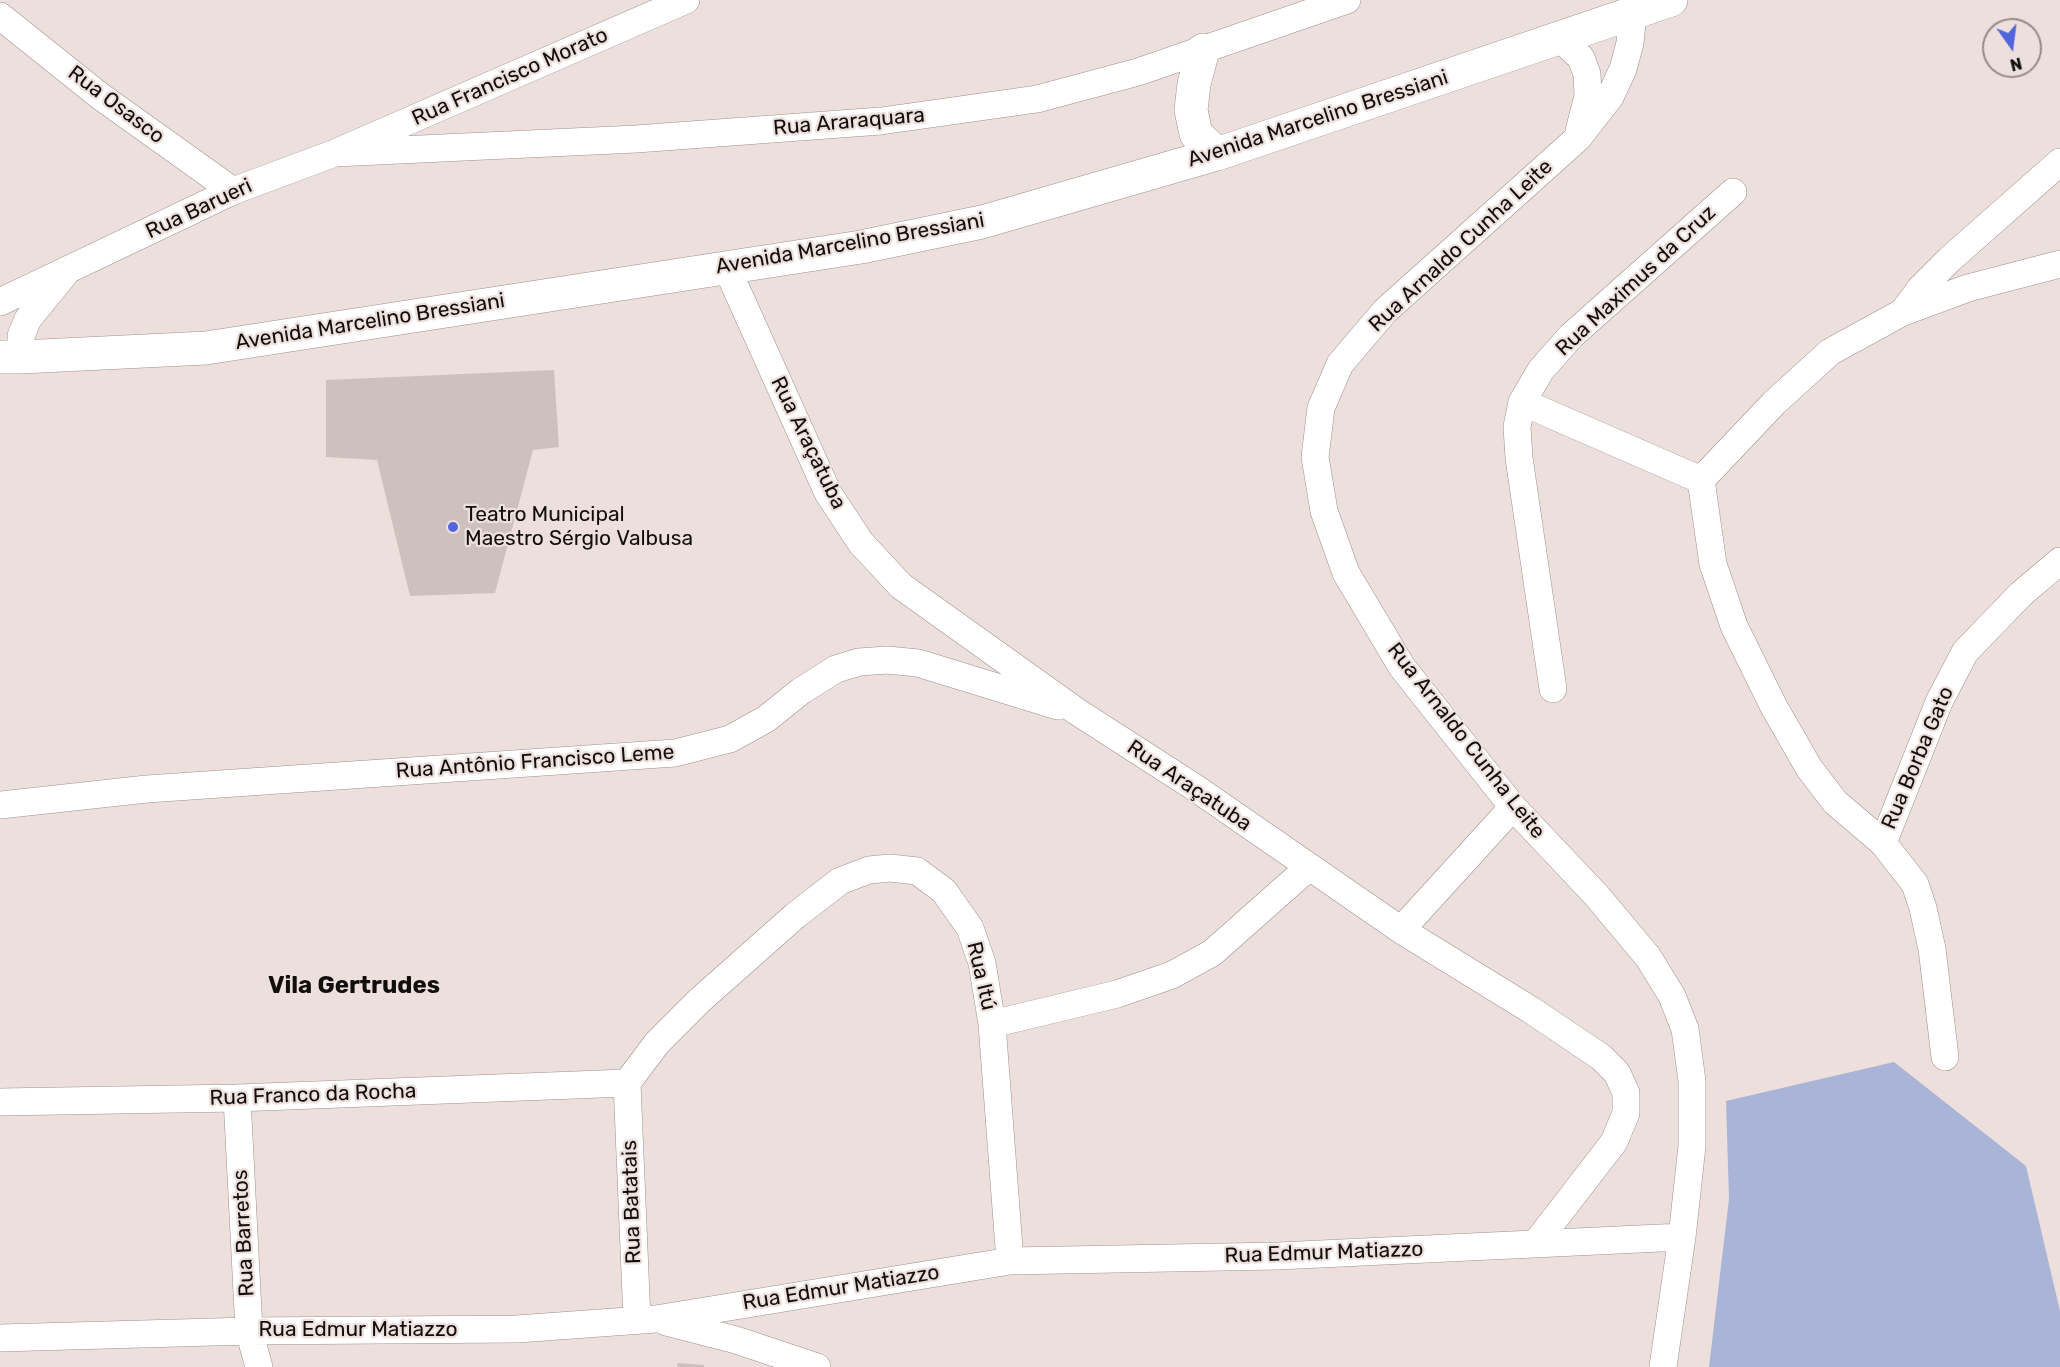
<!DOCTYPE html>
<meta charset="utf-8">
<style>
body{margin:0}
#map{position:relative;width:2060px;height:1367px;overflow:hidden;background:#ede0dc;font-family:Rubik,sans-serif}
canvas{display:block}
.north{position:absolute;left:1982px;top:18px;width:60px;height:60px;box-sizing:border-box;background:#ede0dc;border:2px solid #958c89;border-radius:50%;rotate:166deg;font-size:16px;font-weight:700;line-height:24px;text-align:center;color:#120e0d}
.north::after{content:'';display:block;margin:auto;width:21px;height:27px;background:#5166db;clip-path:polygon(50% 0,100% 100%,50% 72%,0 100%)}
</style>
<div id="map">
<canvas width="2060" height="1367"></canvas>
<div class="north">N</div>
</div>
<script>
const ctx = document.querySelector('canvas').getContext('2d');
ctx.lineJoin = 'round';
function paint(path, color) { ctx.fillStyle = color; ctx.fill(path, 'evenodd'); }
const poly = rows => new Path2D(rows.map(r => 'M' + r).join(''));
function trace(path, color, width, dash) { ctx.strokeStyle = color; ctx.lineWidth = width; ctx.lineCap = dash ? 'butt' : 'round'; ctx.setLineDash(dash || []); ctx.stroke(path); }
function write(font, color, halo, rows, align = 'center') {
  ctx.font = font + ' Rubik,sans-serif'; ctx.lineWidth = 4.5; ctx.setLineDash([]); ctx.textBaseline = 'middle'; ctx.strokeStyle = halo; ctx.fillStyle = color; for (const [text, x, y, turn = 0] of rows) {
    ctx.save(); ctx.translate(x, y); ctx.rotate((+turn || 0) * Math.PI / 180); ctx.textAlign = isNaN(turn) ? turn : align; if (halo) ctx.strokeText(text, 0, 0); ctx.fillText(text, 0, 0); ctx.restore();
  }
}
paint(poly([
 [1894,1062,2026,1166,2060,1311,2060,1367,1709,1367,1729,1199,1726,1101]
]), '#a9b4d7');
paint(poly([
 [554,370,559,447,533,450,495,593,410,596,377,460,326,457,326,380],
 [678,1363,704,1365,704,1367,677,1367]
]), '#cdc1bd');
const street = poly([
 [1633,12,1630,43,1623,69,1610,97,1578,138,1385,311,1340,364,1321,408,1315,457,1324,511,1346,573,1402,667,1513,807,1597,896,1648,957,1672,996,1685,1029,1692,1081,1692,1146,1682,1237,1663,1367],
 [0,16,100,96,233,191],
 [1560,38,1581,58,1587,74,1588,96,1579,131],
 [335,153,636,139,881,121,1037,99,1138,72,1347,0],
 [726,266,828,493,861,543,901,586,1076,711,1194,787,1401,930,1531,1010,1601,1057,1617,1073,1626,1093,1626,1113,1614,1142,1536,1243],
 [0,302,233,191,335,153,686,0],
 [1903,312,1920,289,1950,259,2060,162],
 [21,357,21,336,28,319,64,275],
 [1522,402,1701,480],
 [1553,689,1519,458,1517,427,1522,402,1541,370,1571,336,1733,192],
 [0,805,147,789,675,753,730,739,766,719,801,691,836,669,859,662,887,660,918,663,1058,706],
 [1883,843,1939,702,1965,652,2021,594,2060,561],
 [1401,930,1513,807],
 [992,1024,1117,994,1172,975,1212,953,1308,868],
 [1945,1057,1932,949,1923,908,1915,884,1883,843,1835,802,1809,768,1774,707,1734,626,1713,564,1701,480,1774,403,1830,352,1903,312,1968,288,2060,264],
 [627,1083,657,1043,700,1000,796,915,840,881,869,870,890,868,917,871,944,891,970,928,982,963,992,1024,1010,1261],
 [627,1083,637,1320],
 [237,1098,249,1331,259,1367],
 [0,1102,237,1098,627,1083],
 [666,1322,736,1340,817,1367],
 [0,1338,249,1331,517,1329,656,1319,1010,1261,1278,1256,1682,1237]
]);
const secondary = poly([
 [1203,50,1194,84,1191,110,1196,134,1217,154],
 [0,357,21,357,206,348,861,247,982,222,1217,154,1671,0]
]);
trace(street, '#9c908c', 28);
trace(secondary, '#9c908c', 34);
trace(street, '#fff', 27);
trace(secondary, '#fff', 33);
for (const [x, y, r, color] of [
 [453,527,6,"#5166db"]
]) { const dot = new Path2D(); dot.arc(x, y, r, 0, 2 * Math.PI); ctx.fillStyle = color; ctx.fill(dot); trace(dot, '#ede0dc', 2); }
write('21px', '#120e0d', '#ede0dc', [
 ["Rua Francisco Morato",510,77,-24],
 ["Rua Osasco",116,105,37],
 ["Avenida Marcelino Bressiani",1318,119,-18],
 ["Rua Araraquara",849,122,-5],
 ["Rua Barueri",199,209,-25],
 ["Avenida Marcelino Bressiani",850,244,-10],
 ["Rua Arnaldo Cunha Leite",1461,246,-43],
 ["Rua Maximus da Cruz",1636,281,-43],
 ["Avenida Marcelino Bressiani",370,322,-9],
 ["Rua Araçatuba",808,443,64],
 ["Rua Arnaldo Cunha Leite",1466,741,52],
 ["Rua Borba Gato",1918,758,-67],
 ["Rua Antônio Francisco Leme",535,762,-4],
 ["Rua Araçatuba",1189,786,34],
 ["Rua Itú",981,976,77],
 ["Rua Franco da Rocha",313,1095,-2],
 ["Rua Batatais",632,1202,-92],
 ["Rua Barretos",244,1233,-93],
 ["Rua Edmur Matiazzo",1324,1253,-2],
 ["Rua Edmur Matiazzo",841,1288,-9],
 ["Rua Edmur Matiazzo",358,1330]
]);
write('21px', '#120e0d', '#ede0dc', [
 ["Teatro Municipal",465,515],
 ["Maestro Sérgio Valbusa",465,539]
], 'left');
write('bold 24px', '#120e0d', '#ede0dc', [
 ["Vila Gertrudes",354,986]
]);
</script>
